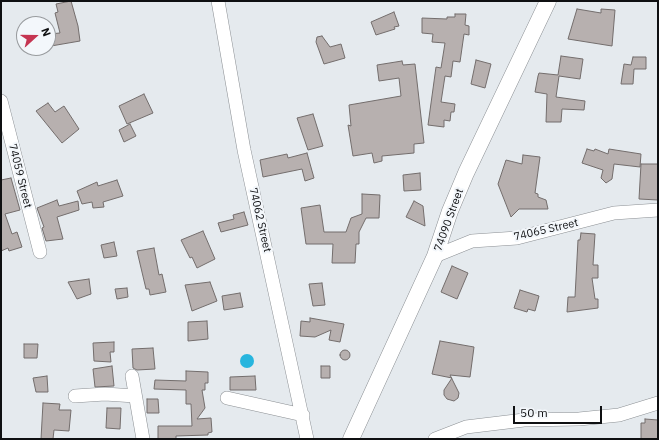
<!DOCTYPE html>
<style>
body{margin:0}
#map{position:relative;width:659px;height:440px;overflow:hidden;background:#e5eaee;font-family:"IBM Plex Sans",sans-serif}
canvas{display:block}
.frame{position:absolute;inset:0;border:2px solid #0f1012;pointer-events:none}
.north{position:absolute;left:16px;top:16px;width:40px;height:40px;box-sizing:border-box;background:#f3f7fb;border:1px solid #989b9e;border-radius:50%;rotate:69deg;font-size:11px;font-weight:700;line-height:16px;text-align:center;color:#0f1012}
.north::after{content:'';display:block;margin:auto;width:14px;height:18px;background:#c53552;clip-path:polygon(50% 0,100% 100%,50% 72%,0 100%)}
.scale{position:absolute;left:513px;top:406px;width:89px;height:18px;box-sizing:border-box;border:2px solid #0f1012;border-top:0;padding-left:5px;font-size:12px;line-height:14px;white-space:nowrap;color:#0f1012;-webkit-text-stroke:3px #f3f7fb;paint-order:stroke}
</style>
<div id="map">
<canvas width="659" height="440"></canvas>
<div class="frame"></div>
<div class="north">N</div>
<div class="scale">50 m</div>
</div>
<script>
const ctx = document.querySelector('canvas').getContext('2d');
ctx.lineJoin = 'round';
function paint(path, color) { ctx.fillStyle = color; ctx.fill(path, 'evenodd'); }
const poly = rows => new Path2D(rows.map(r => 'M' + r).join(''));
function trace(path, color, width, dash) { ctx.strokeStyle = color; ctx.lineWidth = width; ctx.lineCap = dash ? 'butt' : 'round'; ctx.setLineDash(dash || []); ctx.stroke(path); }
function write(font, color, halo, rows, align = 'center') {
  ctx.font = font + ' "IBM Plex Sans",sans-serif'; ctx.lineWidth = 4; ctx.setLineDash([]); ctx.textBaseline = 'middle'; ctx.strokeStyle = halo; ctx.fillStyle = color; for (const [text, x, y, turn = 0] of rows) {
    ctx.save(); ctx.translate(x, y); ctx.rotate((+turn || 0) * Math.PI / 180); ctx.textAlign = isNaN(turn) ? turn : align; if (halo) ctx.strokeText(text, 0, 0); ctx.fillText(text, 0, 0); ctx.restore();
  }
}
paint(poly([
 '240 361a7 7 0 1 1 14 0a7 7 0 1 1-14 0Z'
]), '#27b5de');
const building = poly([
 [71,1,78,26,80,41,51,46,49,34,60,33,55,13,58,12,56,4,71,1],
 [577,9,601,13,601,9,615,10,612,46,568,39,577,9],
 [394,12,399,26,394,27,395,29,376,35,371,22,394,12],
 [455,14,466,14,465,25,469,26,469,35,464,34,460,62,453,61,451,77,445,76,441,102,455,104,454,112,451,112,450,121,444,120,444,127,428,125,436,67,441,68,445,43,432,42,433,34,422,33,422,18,447,19,447,17,455,17,455,14],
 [322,36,330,47,341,44,345,58,324,64,316,42,317,37,322,36],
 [561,56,583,59,580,79,559,76,556,97,585,101,584,110,562,109,561,122,546,122,547,94,535,92,538,76,539,73,558,75,561,56],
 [633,57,646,57,646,69,634,69,633,84,621,84,624,64,631,65,633,57],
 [476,60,491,64,485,88,471,84,476,60],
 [402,61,403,65,415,64,424,143,414,144,414,153,382,156,382,161,374,163,372,153,353,156,348,125,351,126,349,105,401,96,399,78,379,81,377,65,402,61],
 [144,94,153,113,127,124,119,106,144,94],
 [48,103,55,112,64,106,79,129,62,143,36,111,48,103],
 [313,114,323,146,308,150,297,118,313,114],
 [130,124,136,136,124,142,119,130,130,124],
 [587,149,594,151,595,149,608,154,609,149,641,154,640,167,614,164,612,179,606,183,601,178,603,170,582,163,587,149],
 [307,153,314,178,305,181,302,169,263,177,260,160,287,154,288,158,307,153],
 [523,155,540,157,535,193,538,194,538,197,546,200,548,209,519,209,511,217,498,184,506,160,522,164,523,155],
 [641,164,658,164,658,200,639,199,641,164],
 [420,173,421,190,404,191,403,175,420,173],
 [11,178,20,210,5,214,12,234,17,232,22,247,9,251,8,248,1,251,1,180,11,178],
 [117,180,123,196,103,202,104,207,93,208,92,202,82,204,77,191,97,182,98,186,117,180],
 [362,194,380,195,379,218,366,218,359,232,359,244,356,244,355,263,332,263,333,244,306,244,301,208,320,205,324,232,346,232,351,218,362,214,362,194],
 [57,200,59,206,78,201,79,210,57,217,63,239,46,241,42,228,44,227,37,208,57,200],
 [414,201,423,206,425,226,406,217,414,201],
 [244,212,248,225,221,232,218,223,234,219,233,215,244,212],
 [203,231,215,259,197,268,192,257,190,258,181,240,203,231],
 [581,233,595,234,593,265,598,265,598,278,592,278,595,299,598,299,598,308,567,312,568,297,575,297,578,240,580,240,581,233],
 [114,242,117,256,104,258,101,245,114,242],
 [154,248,159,275,162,274,166,292,150,295,149,289,146,289,137,251,154,248],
 [452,266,468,273,457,299,441,292,452,266],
 [89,279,91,294,77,299,68,282,89,279],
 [210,282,217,301,192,311,185,285,210,282],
 [322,283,325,305,313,306,309,284,322,283],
 [127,288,128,297,117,299,115,289,127,288],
 [520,290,539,296,535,311,528,309,527,312,514,308,520,290],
 [240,293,243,307,224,310,222,296,240,293],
 [310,318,344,324,340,342,329,340,331,330,315,337,300,336,301,321,310,322,310,318],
 [207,321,208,339,188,341,188,322,207,321],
 [440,341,474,347,470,377,450,375,459,393,458,398,454,401,447,399,444,395,444,390,452,378,432,374,440,341],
 [114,342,114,352,110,352,111,362,94,361,93,343,114,342],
 [24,344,38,344,37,358,24,358,24,344],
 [153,348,155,369,137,370,133,368,132,349,153,348],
 '340 355a5 5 0 1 1 10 0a5 5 0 1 1-10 0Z',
 [112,366,114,386,95,387,93,369,112,366],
 [321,366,330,366,330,378,321,378,321,366],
 [186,371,208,372,208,383,205,383,205,390,202,390,205,408,197,419,211,418,212,432,208,433,208,435,176,436,176,439,158,439,158,426,192,426,191,404,186,404,186,390,154,389,155,380,186,381,186,371],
 [47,376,48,392,36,392,33,378,47,376],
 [255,376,256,390,230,390,230,377,255,376],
 [147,399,158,399,159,413,147,413,147,399],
 [43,403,60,404,59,410,71,410,69,431,54,430,53,439,41,439,43,403],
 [107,408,121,408,120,429,106,428,107,408],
 [645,419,658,420,658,439,641,439,641,423,645,423,645,419]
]);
paint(building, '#b7b0af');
trace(building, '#736d6c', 1);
const minor = poly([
 [218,1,244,150,307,439],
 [1,101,40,252],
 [435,256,472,241,517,238,614,213,658,210],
 [132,376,143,439],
 [75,396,105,394,135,396],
 [227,398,303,415],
 [435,439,466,427,524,420,579,419,619,415,658,403]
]);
const tertiary = poly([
 [351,439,435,256,450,211,466,173,548,1]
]);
trace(minor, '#8c9094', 14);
trace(tertiary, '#8c9094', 17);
trace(minor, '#fff', 13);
trace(tertiary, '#fff', 16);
write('11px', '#0f1012', '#f3f7fb', [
 ["74059 Street",20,176,76],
 ["74062 Street",260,220,77],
 ["74090 Street",449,220,-70],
 ["74065 Street",546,230,-13]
]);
</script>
